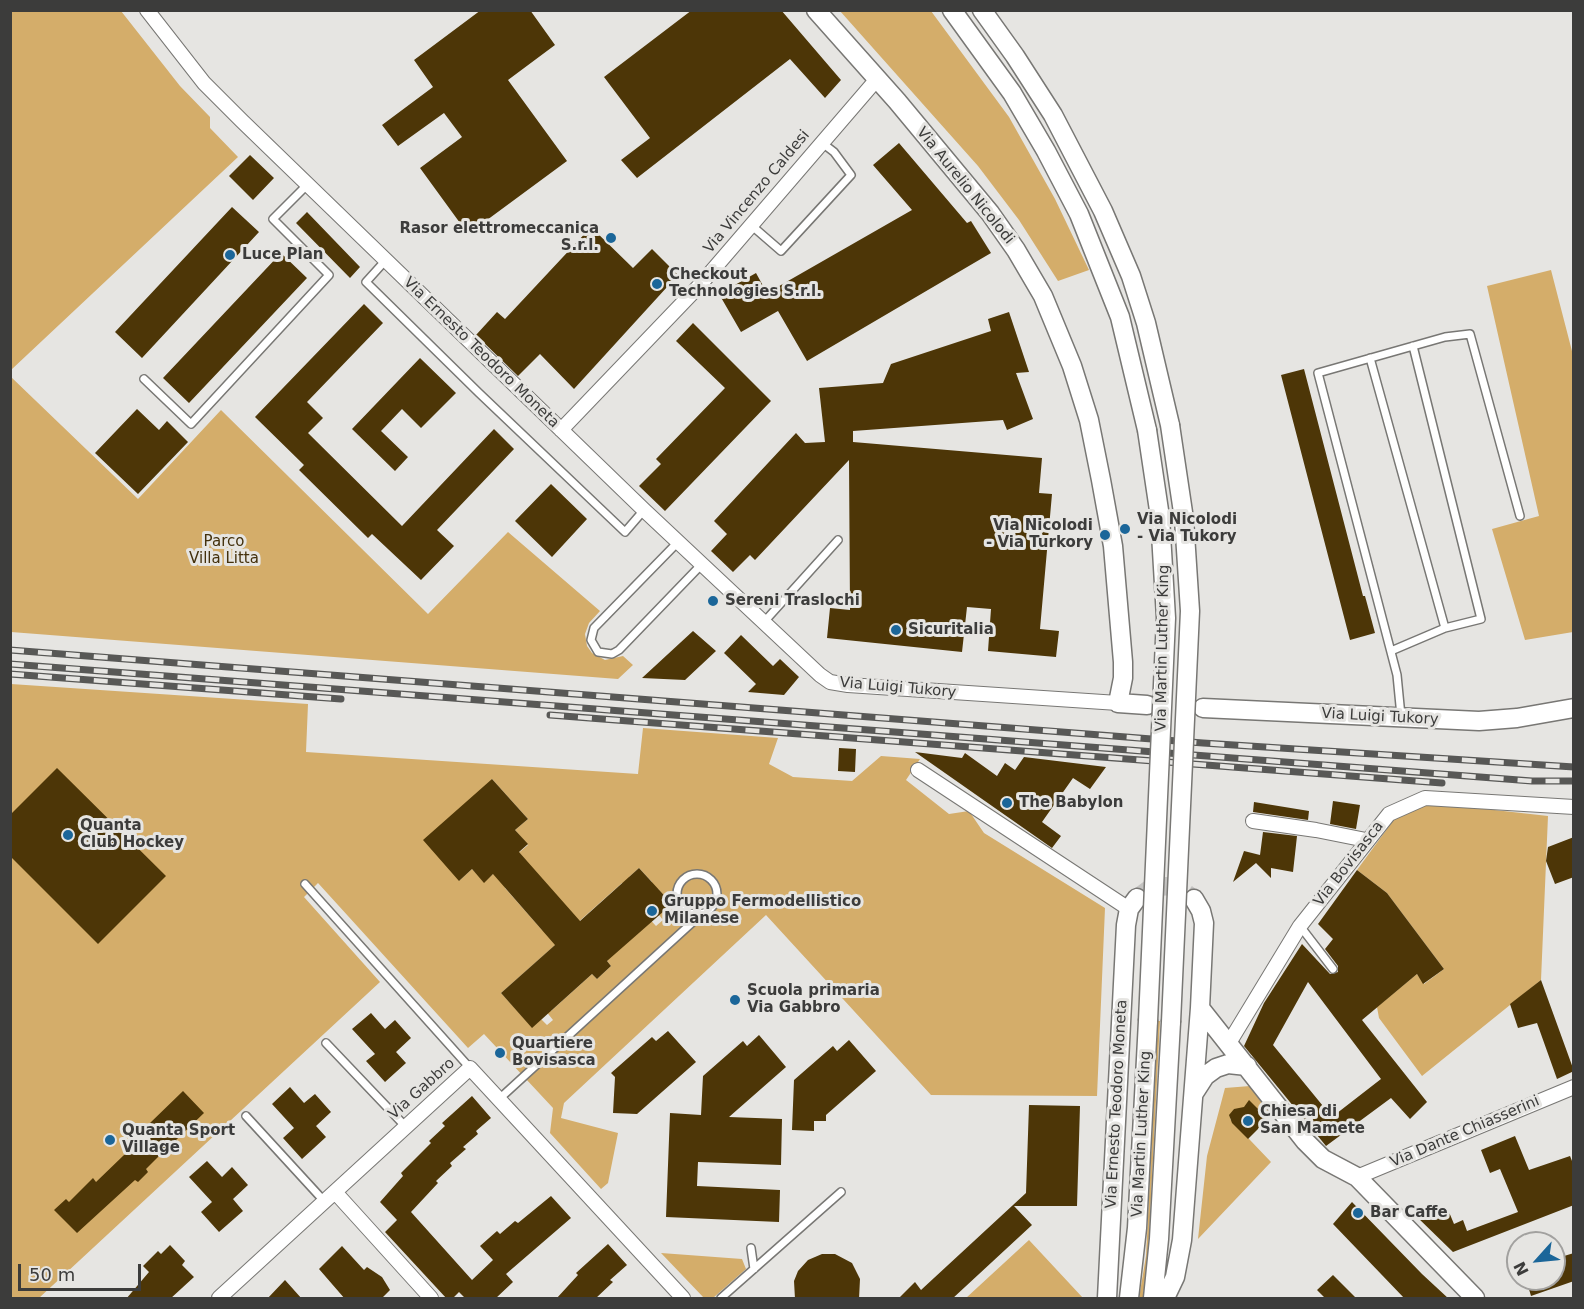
<!DOCTYPE html>
<style>
body{margin:0}
#map{position:relative;width:1584px;height:1309px;overflow:hidden;background:#e6e5e2;font-family:"DejaVu Sans",sans-serif}
canvas{display:block}
.frame{position:absolute;inset:0;border:12px solid #3c3c3b;pointer-events:none}
.north{position:absolute;left:1506px;top:1231px;width:60px;height:60px;box-sizing:border-box;background:#e6e5e2;border:2px solid #a2a19f;border-radius:50%;rotate:243deg;font-size:16px;font-weight:700;line-height:24px;text-align:center;color:#3c3c3b}
.north::after{content:'';display:block;margin:auto;width:21px;height:27px;background:#1b6699;clip-path:polygon(50% 0,100% 100%,50% 72%,0 100%)}
.scale{position:absolute;left:18px;top:1264px;width:123px;height:27px;box-sizing:border-box;border:3px solid #3c3c3b;border-top:0;padding-left:8px;font-size:18px;line-height:21px;white-space:nowrap;color:#3c3c3b;-webkit-text-stroke:4px #e6e5e2;paint-order:stroke}
</style>
<div id="map">
<canvas width="1584" height="1309"></canvas>
<div class="frame"></div>
<div class="north">N</div>
<div class="scale">50 m</div>
</div>
<script>
const ctx = document.querySelector('canvas').getContext('2d');
ctx.lineJoin = 'round';
function paint(path, color) { ctx.fillStyle = color; ctx.fill(path, 'evenodd'); }
const poly = rows => new Path2D(rows.map(r => 'M' + r).join(''));
function trace(path, color, width, dash) { ctx.strokeStyle = color; ctx.lineWidth = width; ctx.lineCap = dash ? 'butt' : 'round'; ctx.setLineDash(dash || []); ctx.stroke(path); }
function write(font, color, halo, rows, align = 'center') {
  ctx.font = font + ' "DejaVu Sans",sans-serif'; ctx.lineWidth = 6; ctx.setLineDash([]); ctx.textBaseline = 'middle'; ctx.strokeStyle = halo; ctx.fillStyle = color; for (const [text, x, y, turn = 0] of rows) {
    ctx.save(); ctx.translate(x, y); ctx.rotate((+turn || 0) * Math.PI / 180); ctx.textAlign = isNaN(turn) ? turn : align; if (halo) ctx.strokeText(text, 0, 0); ctx.fillText(text, 0, 0); ctx.restore();
  }
}
paint(poly([
 [11,10,121,11,180,86,210,117,210,128,238,157,11,370],
 [840,11,931,11,1009,117,1055,199,1089,270,1058,281,1019,220,978,166],
 [1551,270,1573,355,1573,632,1525,640,1492,529,1539,516,1487,286],
 [10,376,138,499,221,410,428,614,508,532,600,611,589,623,585,634,587,646,592,653,605,660,623,656,633,665,618,679,11,632],
 [11,684,308,704,306,752,638,774,643,728,778,738,769,764,793,777,852,781,881,756,920,759,906,780,949,814,969,811,984,833,1105,908,1097,1096,931,1095,766,915,564,1103,561,1118,618,1133,608,1183,601,1189,550,1133,553,1108,484,1034,468,1048,318,883,304,897,380,982,39,1298,11,1298],
 [492,779,528,819,515,830,528,845,509,861,575,925,622,883,633,882,629,877,639,868,652,882,651,895,658,889,671,904,659,915,663,920,656,926,642,911,607,961,611,966,597,979,592,974,551,1011,541,1005,553,1020,547,1025,541,1019,532,1027,501,993,563,938,542,930,505,888,502,866,484,882,472,869,459,881],
 [1423,802,1548,816,1541,980,1422,1076,1379,1018,1377,1007,1417,974,1424,984,1444,969,1387,893,1357,870,1398,814],
 [1158,1021,1160,1021,1148,1256,1143,1298,1139,1298,1146,1256],
 [1250,1086,1271,1111,1268,1119,1234,1109,1230,1119,1271,1162,1198,1239,1207,1156,1225,1088],
 [1029,1240,1083,1298,966,1298],
 [661,1253,742,1259,746,1269,713,1298,704,1298]
]), '#d4ad6a');
paint(poly([
 [481,10,530,10,555,45,508,80,567,161,468,234,420,168,462,137,444,113,398,146,382,125,433,87,414,60],
 [692,10,781,10,841,80,825,98,790,59,637,178,621,160,650,138,604,77],
 [899,143,967,223,971,221,991,253,807,361,778,311,741,332,719,294,756,273,767,293,912,210,873,165],
 [250,155,274,178,253,200,229,176],
 [232,207,259,232,142,358,115,332],
 [307,212,360,267,350,278,296,223],
 [591,227,633,268,652,249,678,275,574,389,540,354,518,376,476,335,497,312,505,319],
 [281,253,307,278,189,403,163,378],
 [364,304,383,323,307,402,323,418,308,433,402,526,494,429,514,449,437,530,454,546,421,580,372,534,368,538,299,470,304,465,255,417],
 [1009,312,1029,372,1016,373,1033,419,1007,430,1003,420,853,431,853,442,1042,458,1039,493,1052,494,1040,629,1059,631,1056,657,988,651,991,609,967,607,962,652,827,638,830,608,850,610,849,460,755,560,750,555,733,572,711,551,727,534,714,521,796,433,805,443,825,442,819,388,883,383,891,364,991,331,988,319],
 [693,323,771,401,665,511,639,486,661,464,656,459,725,388,676,341],
 [420,358,456,393,421,428,402,409,381,431,408,457,395,471,352,429],
 [1304,369,1363,596,1365,596,1375,633,1350,640,1281,375],
 [137,409,159,430,167,421,188,442,138,494,95,453],
 [551,484,587,519,552,557,515,521],
 [693,631,716,651,685,680,642,678],
 [741,635,773,666,780,659,799,677,784,695,748,692,756,684,724,653],
 [839,748,856,749,855,772,838,771],
 [915,752,962,758,965,753,997,776,1005,763,1015,770,1024,757,1106,767,1090,789,1073,778,1042,822,1061,836,1052,848],
 [57,768,166,876,98,944,10,856,10,815],
 [492,779,528,819,515,830,528,844,519,852,580,921,639,868,672,904,607,961,611,966,597,979,592,974,532,1028,501,993,555,945,493,874,484,883,472,869,459,881,423,840],
 [1333,801,1360,805,1356,829,1330,824],
 [1254,802,1309,811,1308,820,1253,812],
 [1263,832,1297,836,1293,872,1271,868,1271,878,1256,863,1233,882,1244,851,1260,855],
 [1574,837,1574,877,1555,884,1546,861,1548,847],
 [1357,870,1387,893,1444,969,1423,984,1417,974,1362,1020,1427,1102,1410,1119,1391,1098,1326,1146,1244,1046,1264,1003,1302,944,1330,974,1338,972,1338,966,1325,949,1333,939,1318,924],
 [1308,982,1381,1079,1332,1117,1273,1045],
 [1541,980,1574,1071,1557,1079,1537,1023,1518,1028,1510,1004],
 [371,1013,385,1029,395,1020,411,1038,396,1052,406,1063,385,1082,366,1061,375,1054,352,1029],
 [668,1031,696,1062,637,1114,613,1113,615,1077,611,1073,652,1037,656,1041],
 [759,1035,786,1067,729,1117,782,1119,781,1165,698,1162,697,1186,780,1190,779,1222,666,1217,670,1113,701,1115,703,1076,743,1041,747,1046],
 [849,1040,876,1071,826,1115,826,1121,814,1121,814,1131,792,1130,794,1080,833,1046,837,1051],
 [290,1087,304,1103,315,1094,331,1112,316,1126,326,1137,302,1159,283,1138,294,1128,272,1104],
 [183,1091,204,1113,176,1140,180,1143,170,1152,167,1148,146,1169,148,1172,138,1182,135,1180,77,1233,54,1210,66,1199,69,1202,93,1178,96,1182,152,1128,149,1124],
 [472,1096,491,1118,476,1131,478,1134,463,1147,466,1149,450,1163,452,1166,436,1181,438,1183,411,1212,472,1280,493,1260,480,1246,497,1231,500,1234,515,1221,518,1223,551,1196,571,1218,506,1274,513,1282,495,1299,466,1299,459,1292,452,1299,447,1299,385,1232,397,1220,380,1202,403,1176,401,1173,431,1143,429,1141,445,1126,442,1123],
 [1249,1100,1268,1119,1248,1139,1232,1123,1229,1115,1234,1109,1244,1107],
 [1029,1105,1080,1106,1077,1206,1014,1206,1032,1225,952,1299,898,1299,915,1282,921,1290,1026,1193],
 [1515,1136,1529,1170,1570,1156,1574,1166,1574,1205,1453,1252,1416,1216,1436,1208,1438,1213,1449,1212,1454,1224,1463,1220,1467,1231,1518,1212,1500,1169,1490,1173,1481,1150],
 [207,1161,222,1177,232,1167,248,1185,233,1199,243,1211,219,1232,201,1212,212,1202,189,1177],
 [1352,1202,1422,1274,1449,1299,1405,1299,1333,1224],
 [608,1244,627,1265,610,1280,613,1282,595,1299,556,1299,578,1275,576,1273],
 [170,1245,185,1261,182,1265,194,1277,170,1299,126,1299,149,1272,143,1266,158,1251,161,1254],
 [342,1246,364,1270,367,1267,382,1277,390,1290,381,1299,345,1299,319,1269],
 [1574,1253,1574,1281,1531,1296,1526,1279,1554,1279,1554,1259],
 [822,1254,835,1254,852,1263,860,1279,859,1299,795,1299,794,1281,798,1271,808,1260],
 [1333,1275,1357,1299,1326,1299,1317,1290],
 [285,1280,302,1299,267,1299]
]), '#4d3607');
trace(poly([
 [1137,898,1149,889,1167,886,1185,892,1194,899]
]), '#c4c3c1', 18, [18, 9]);
const lane = poly([
 [751,225,781,251,851,175,834,152,821,142],
 [385,261,366,282,479,393,625,532,644,510],
 [1413,346,1481,619,1445,628],
 [1370,358,1445,628,1391,651],
 [144,379,191,424,329,275,273,219,308,184],
 [678,542,594,628,591,640,598,652,612,654,619,650,702,564],
 [764,622,838,540],
 [1401,716,1397,675,1318,373,1445,337,1470,334,1520,516],
 '677 894a20 20 0 1 1 40 0a20 20 0 1 1-40 0Z',
 [305,884,470,1068],
 [1300,926,1333,969],
 [326,1043,406,1127],
 [498,1100,695,920,695,914],
 [246,1116,324,1201],
 [751,1248,754,1269],
 [721,1298,841,1192]
]);
const street = poly([
 [147,10,204,83,242,121,644,510,820,675,830,682,848,685,1118,703],
 [561,430,699,286,877,79],
 [918,770,1129,909],
 [1253,821,1316,830,1366,840],
 [1229,1043,1300,926,1389,814,1425,798,1574,807],
 [1357,1177,1574,1087],
 [335,1192,431,1298],
 [219,1298,470,1068,683,1298]
]);
const secondary = poly([
 [816,10,897,101,990,213,1016,250,1043,296,1072,366,1089,420,1101,480,1113,546,1123,662,1123,678,1118,703,1147,705],
 [952,10,1012,93,1046,151,1079,214,1120,317,1147,430],
 [982,10,1015,56,1053,115,1103,211,1131,276,1146,323,1170,425],
 [1203,708,1479,721,1517,718,1574,708],
 [1200,1008,1305,1141,1323,1159,1357,1177,1475,1298],
 [1194,1093,1205,1076,1216,1068,1228,1064,1247,1066],
 [1107,1298,1126,925,1129,909,1137,898],
 [1129,1298,1137,1228,1148,1021],
 [1153,1298,1159,1239,1171,1022],
 [1165,1298,1175,1277,1182,1240,1200,1008,1204,923,1201,911,1194,899]
]);
trace(lane, '#787774', 10);
trace(street, '#787774', 16);
trace(secondary, '#787774', 21);
trace(lane, '#fff', 7);
trace(street, '#fff', 14);
trace(secondary, '#fff', 18);
const rail = poly([
 [10,650,1203,743,1574,767],
 [10,664,1532,781,1574,781],
 [10,674,341,699],
 [550,715,1442,783]
]);
trace(rail, '#585856', 7);
trace(rail, '#e6e5e2', 4.5, [14]);
const secondaryBridge = poly([
 [1170,425,1184,519,1190,611,1171,1022],
 [1147,430,1160,517,1166,618,1148,1021]
]);
trace(secondaryBridge, '#787774', 21, []);
trace(secondaryBridge, '#fff', 18);
for (const [x, y, r, color] of [
 [611,238,6,"#1b6699"],
 [230,255,6,"#1b6699"],
 [657,284,6,"#1b6699"],
 [1125,529,6,"#1b6699"],
 [1105,535,6,"#1b6699"],
 [713,601,6,"#1b6699"],
 [896,630,6,"#1b6699"],
 [1007,803,6,"#1b6699"],
 [68,835,6,"#1b6699"],
 [652,911,6,"#1b6699"],
 [735,1000,6,"#1b6699"],
 [500,1053,6,"#1b6699"],
 [1248,1121,6,"#1b6699"],
 [110,1140,6,"#1b6699"],
 [1358,1213,6,"#1b6699"]
]) { const dot = new Path2D(); dot.arc(x, y, r, 0, 2 * Math.PI); ctx.fillStyle = color; ctx.fill(dot); trace(dot, '#e6e5e2', 2); }
write('15px', '#3c3c3b', '#e6e5e2', [
 ["Via Aurelio Nicolodi",965,186,51],
 ["Via Vincenzo Caldesi",757,192,-50],
 ["Via Ernesto Teodoro Moneta",481,353,44],
 ["Via Martin Luther King",1163,648,-89],
 ["Via Luigi Tukory",898,688,5],
 ["Via Luigi Tukory",1380,717,3],
 ["Via Bovisasca",1349,864,-52],
 ["Via Gabbro",422,1089,-42],
 ["Via Ernesto Teodoro Moneta",1117,1104,-87],
 ["Via Dante Chiasserini",1465,1132,-23],
 ["Via Martin Luther King",1142,1134,-87]
]);
write('bold 15px', '#3c3c3b', '#e6e5e2', [
 ["Rasor elettromeccanica",599,229,"right"],
 ["S.r.l.",599,246,"right"],
 ["Luce Plan",242,255],
 ["Checkout",669,275],
 ["Technologies S.r.l.",669,292],
 ["Via Nicolodi",1137,520],
 ["- Via Tukory",1137,537],
 ["Via Nicolodi",1093,526,"right"],
 ["- Via Turkory",1093,543,"right"],
 ["Sereni Traslochi",725,601],
 ["Sicuritalia",908,630],
 ["The Babylon",1019,803],
 ["Quanta",80,826],
 ["Club Hockey",80,843],
 ["Gruppo Fermodellistico",664,902],
 ["Milanese",664,919],
 ["Scuola primaria",747,991],
 ["Via Gabbro",747,1008],
 ["Quartiere",512,1044],
 ["Bovisasca",512,1061],
 ["Chiesa di",1260,1112],
 ["San Mamete",1260,1129],
 ["Quanta Sport",122,1131],
 ["Village",122,1148],
 ["Bar Caffe",1370,1213]
], 'left');
write('15px', '#43300c', '#e6e5e2', [
 ["Parco",224,542],
 ["Villa Litta",224,559]
]);
</script>
